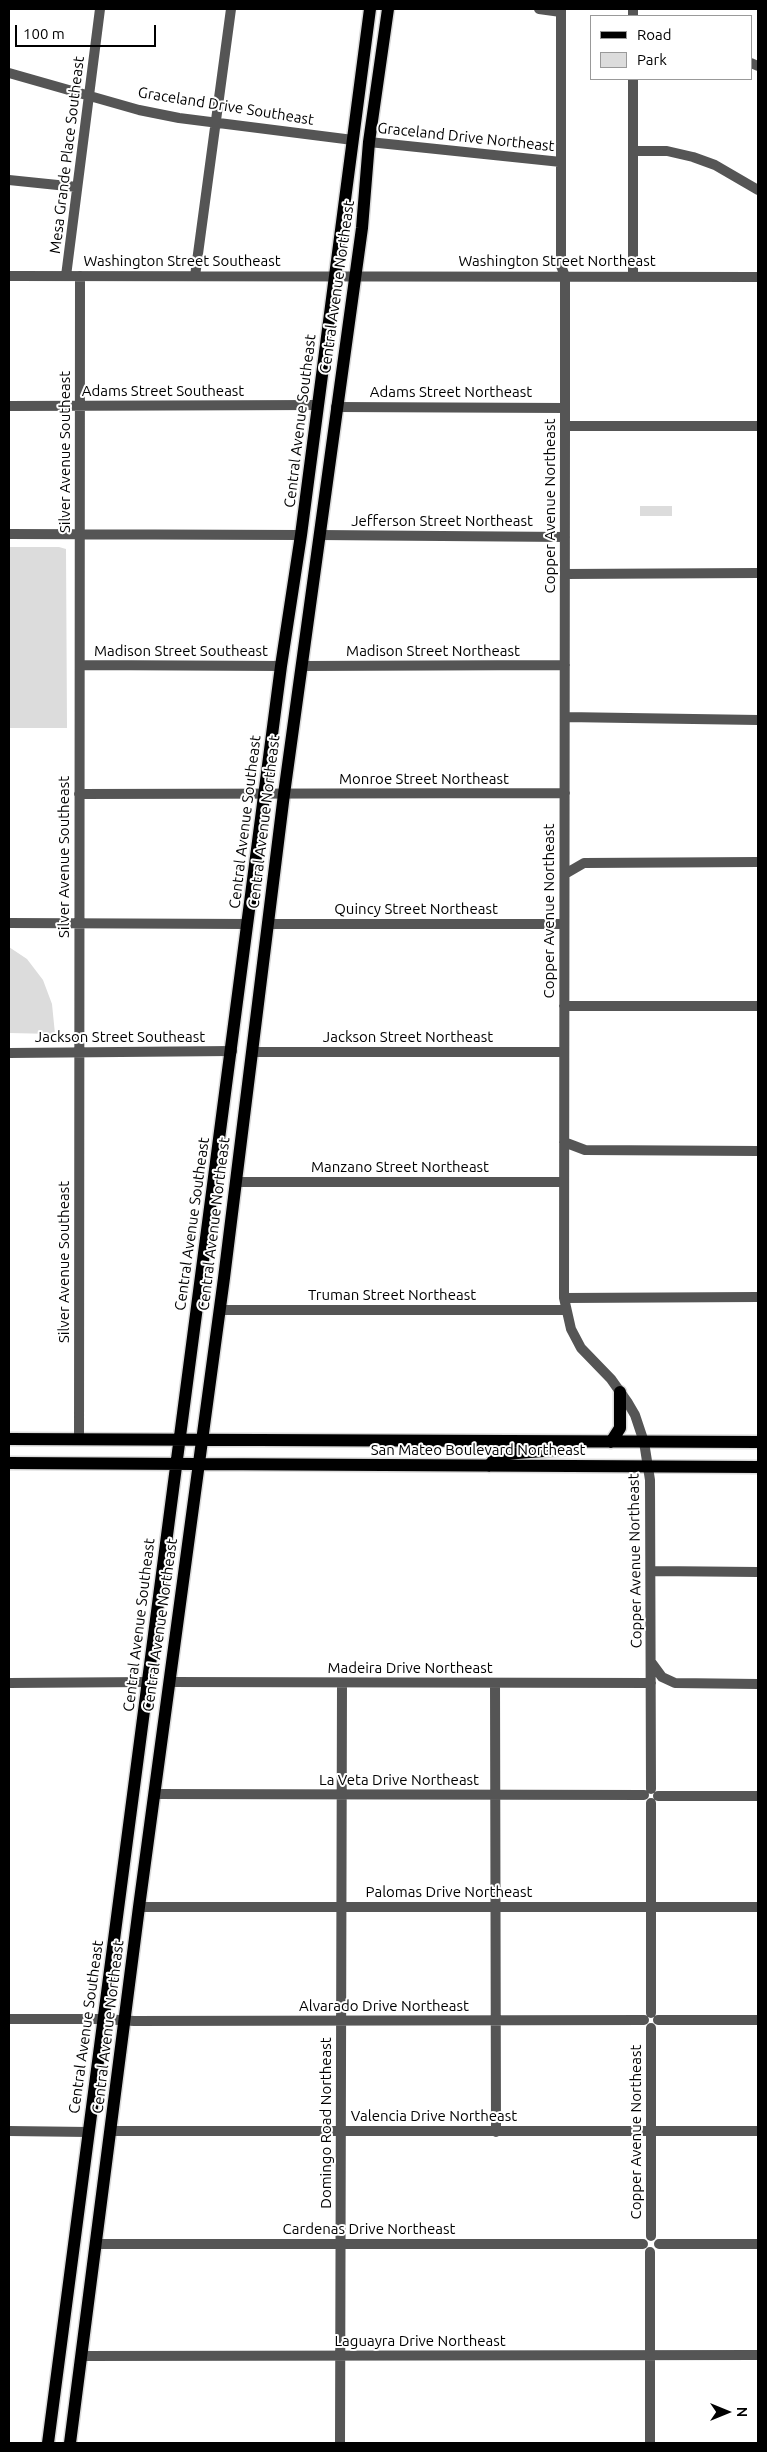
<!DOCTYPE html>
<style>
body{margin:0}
#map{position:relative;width:767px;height:2452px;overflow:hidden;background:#fff;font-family:Ubuntu,sans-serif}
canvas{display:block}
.frame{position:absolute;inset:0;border:10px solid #000;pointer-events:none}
.legend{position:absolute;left:590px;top:15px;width:162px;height:65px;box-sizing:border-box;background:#fff;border:1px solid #999;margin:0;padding:6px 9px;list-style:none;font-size:15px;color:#000}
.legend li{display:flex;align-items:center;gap:10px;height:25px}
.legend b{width:25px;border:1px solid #999}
.north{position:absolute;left:702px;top:2387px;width:50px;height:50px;-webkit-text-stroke:4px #fff;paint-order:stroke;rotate:90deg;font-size:14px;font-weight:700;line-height:20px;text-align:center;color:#000}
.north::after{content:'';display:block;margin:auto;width:18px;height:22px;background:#000;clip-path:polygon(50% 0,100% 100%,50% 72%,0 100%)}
.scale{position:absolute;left:15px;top:25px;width:141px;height:22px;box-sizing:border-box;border:2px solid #000;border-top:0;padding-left:6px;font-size:15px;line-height:18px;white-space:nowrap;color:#000;-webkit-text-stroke:4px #fff;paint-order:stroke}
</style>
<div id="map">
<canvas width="767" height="2452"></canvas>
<div class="frame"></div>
<ul class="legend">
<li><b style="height:6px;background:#000"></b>Road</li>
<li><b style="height:14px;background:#dcdcdc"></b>Park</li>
</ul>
<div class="north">N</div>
<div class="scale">100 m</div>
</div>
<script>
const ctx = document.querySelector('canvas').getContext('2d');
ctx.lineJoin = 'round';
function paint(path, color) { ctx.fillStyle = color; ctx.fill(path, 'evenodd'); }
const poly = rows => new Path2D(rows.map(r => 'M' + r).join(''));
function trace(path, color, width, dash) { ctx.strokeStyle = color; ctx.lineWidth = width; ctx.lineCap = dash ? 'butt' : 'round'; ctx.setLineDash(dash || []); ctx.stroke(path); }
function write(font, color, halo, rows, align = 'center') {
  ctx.font = font + ' Ubuntu,sans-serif'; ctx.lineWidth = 4; ctx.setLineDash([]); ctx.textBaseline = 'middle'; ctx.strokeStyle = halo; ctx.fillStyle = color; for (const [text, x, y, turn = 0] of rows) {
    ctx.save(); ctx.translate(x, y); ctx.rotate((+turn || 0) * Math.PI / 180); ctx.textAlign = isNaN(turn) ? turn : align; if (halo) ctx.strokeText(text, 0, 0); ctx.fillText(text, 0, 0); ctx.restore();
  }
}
paint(poly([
 [640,506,672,506,672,516,640,516],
 [9,547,59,547,66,549,67,728,9,728],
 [9,947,27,959,43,980,52,1004,55,1034,9,1033]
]), '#dcdcdc');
const major = poly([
 [9,1439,758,1442],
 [611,1442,620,1428,620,1392],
 [9,1463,758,1467],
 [489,1466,497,1456,505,1454,568,1449,572,1446],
 [48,2443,281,666,301,535,370,9],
 [70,2443,139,1907,224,1278,284,794,362,228,369,142,388,9]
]);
trace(major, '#dbdbdb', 15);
trace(poly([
 [539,9,561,12],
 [561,9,561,266,565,276,565,426,564,1298,571,1329,581,1348,611,1379,628,1403,635,1415,644,1442,650,1480,651,1789],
 [633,16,633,9],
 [751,63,758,66],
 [9,73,139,110,179,118,353,140],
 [633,79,633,277],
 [369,142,561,162],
 [633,151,667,151,693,157,715,165,758,190],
 [9,180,77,187],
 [9,276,758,277],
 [66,276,100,9],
 [195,276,231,9],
 [9,406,318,405],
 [336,407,565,408],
 [565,426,758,426],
 [9,534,301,535],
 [319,535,565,537],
 [565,574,758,573],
 [80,665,281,666],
 [301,666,565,665],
 [565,717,758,720],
 [79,794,565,793],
 [565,874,584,863,758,862],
 [9,923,248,924],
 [267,924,564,924],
 [564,1006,758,1006],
 [252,1052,564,1052],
 [9,1053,232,1051],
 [564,1142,585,1150,758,1151],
 [236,1182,564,1182],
 [564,1298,758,1297],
 [219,1310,565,1310],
 [79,1439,80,276],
 [652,1571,758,1572],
 [651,1662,662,1677,675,1683,758,1684],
 [169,1682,651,1683],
 [9,1683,148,1682],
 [495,1683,496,2132],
 [154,1794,644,1795],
 [658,1796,758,1796],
 [651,1803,651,2013],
 [139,1907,758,1907],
 [9,2019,104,2019,134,2021,644,2020],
 [658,2020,758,2020],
 [9,2131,89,2132],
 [111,2131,758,2131],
 [651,2236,651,2028],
 [96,2244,643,2244],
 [659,2244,758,2244],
 [650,2252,650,2443],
 [81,2356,758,2355],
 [340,2443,342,1683]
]), '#555', 10);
trace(major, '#000', 12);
write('15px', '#000', '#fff', [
 ["Graceland Drive Southeast",226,106,9],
 ["Graceland Drive Northeast",466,137,6],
 ["Mesa Grande Place Southeast",67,155,-83],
 ["Washington Street Southeast",182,261],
 ["Washington Street Northeast",557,261],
 ["Central Avenue Northeast",337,287,-82],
 ["Adams Street Southeast",163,391],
 ["Adams Street Northeast",451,392],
 ["Central Avenue Southeast",300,421,-83],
 ["Silver Avenue Southeast",65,452,-90],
 ["Copper Avenue Northeast",550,506,-90],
 ["Jefferson Street Northeast",442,521],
 ["Madison Street Southeast",181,651],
 ["Madison Street Northeast",433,651],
 ["Monroe Street Northeast",424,779],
 ["Central Avenue Southeast",245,822,-83],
 ["Central Avenue Northeast",264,822,-83],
 ["Silver Avenue Southeast",64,857,-90],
 ["Quincy Street Northeast",416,909],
 ["Copper Avenue Northeast",549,911,-90],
 ["Jackson Street Southeast",120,1037],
 ["Jackson Street Northeast",408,1037],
 ["Manzano Street Northeast",400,1167],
 ["Central Avenue Southeast",192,1224,-82],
 ["Central Avenue Northeast",214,1224,-83],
 ["Silver Avenue Southeast",64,1262,-90],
 ["Truman Street Northeast",392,1295],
 ["San Mateo Boulevard Northeast",478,1450],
 ["Copper Avenue Northeast",635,1561,-91],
 ["Central Avenue Southeast",139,1625,-83],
 ["Central Avenue Northeast",160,1625,-82],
 ["Madeira Drive Northeast",410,1668],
 ["La Veta Drive Northeast",399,1780],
 ["Palomas Drive Northeast",449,1892],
 ["Alvarado Drive Northeast",384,2006],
 ["Central Avenue Southeast",86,2027,-82],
 ["Central Avenue Northeast",108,2027,-83],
 ["Valencia Drive Northeast",434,2116],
 ["Domingo Road Northeast",326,2123,-90],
 ["Copper Avenue Northeast",636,2132,-90],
 ["Cardenas Drive Northeast",369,2229],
 ["Laguayra Drive Northeast",420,2341]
]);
</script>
